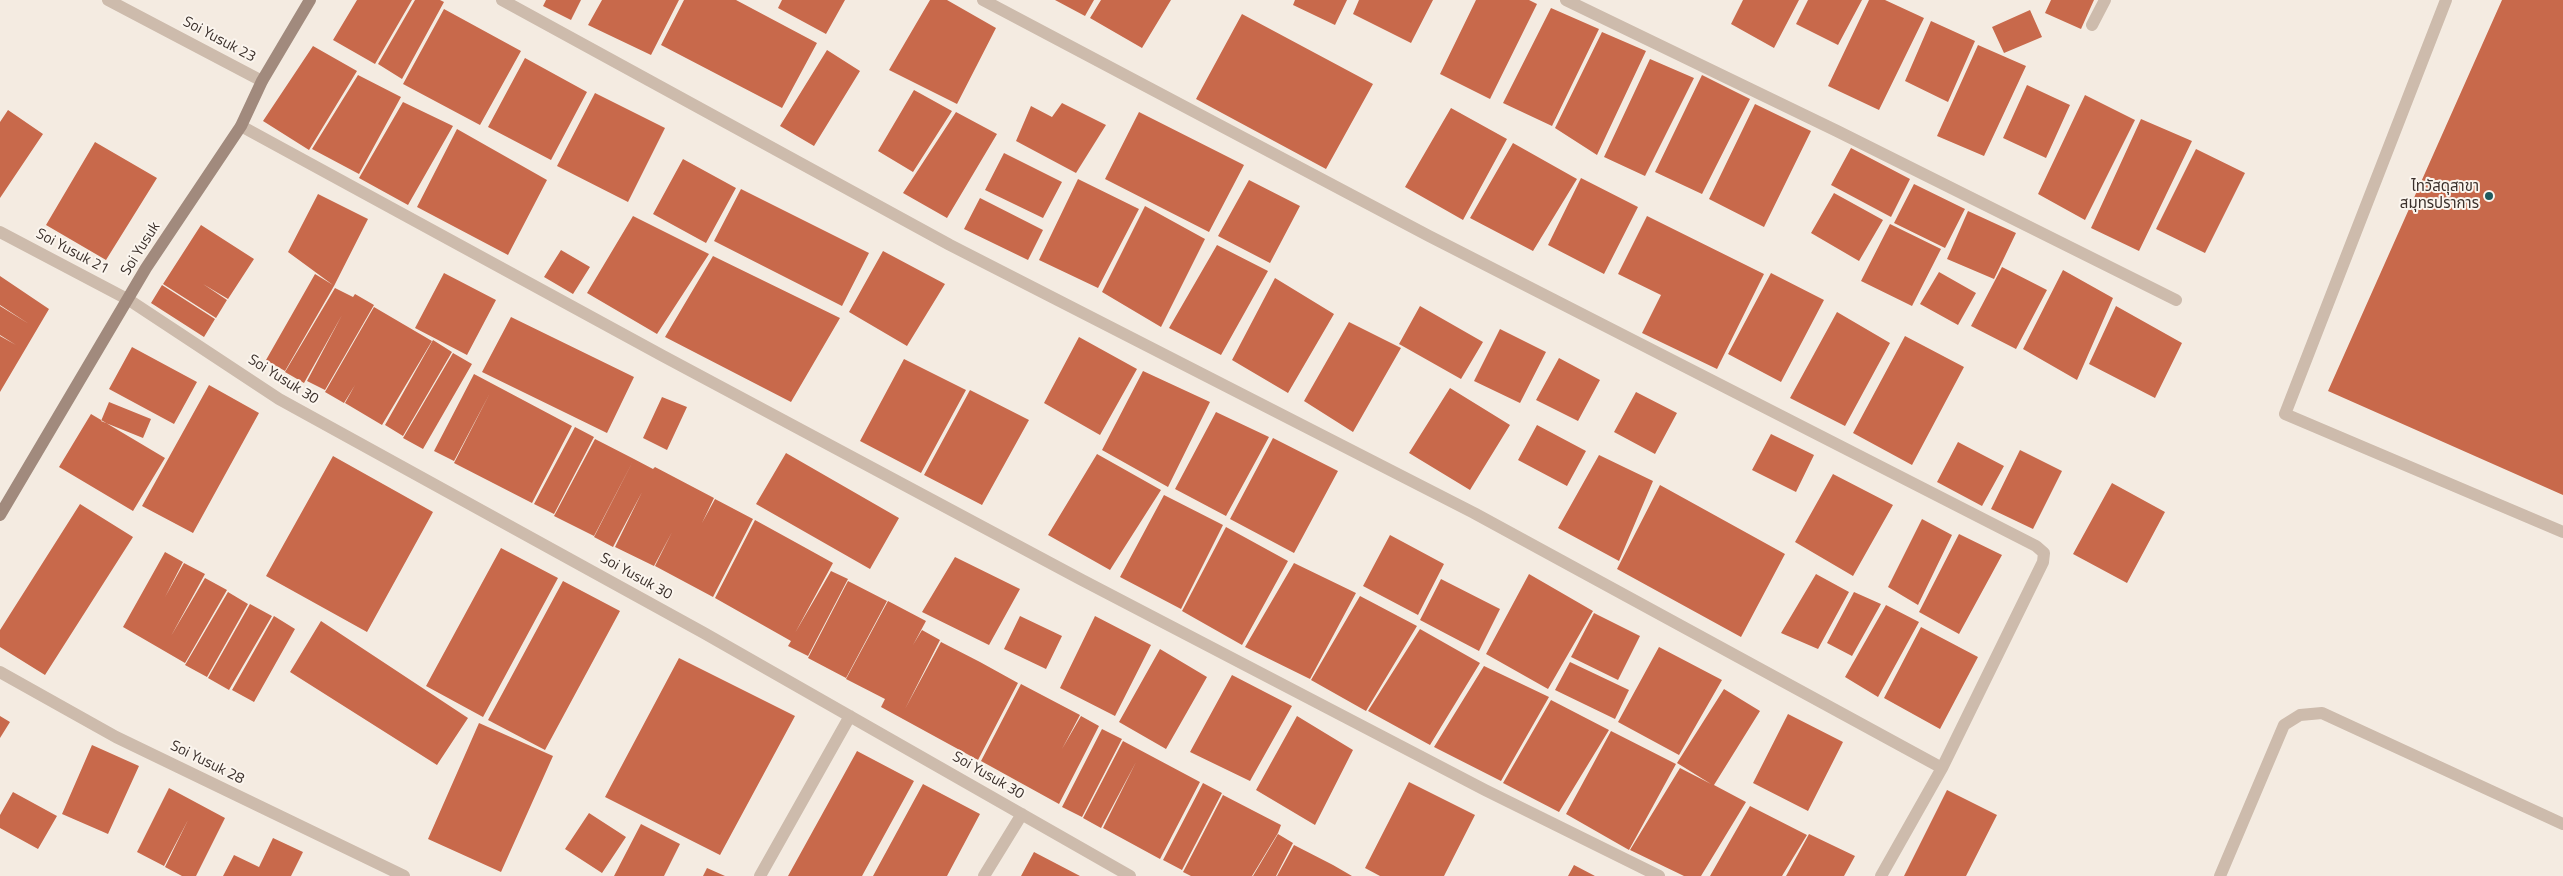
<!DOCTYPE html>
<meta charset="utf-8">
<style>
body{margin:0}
canvas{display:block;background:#f4ebe1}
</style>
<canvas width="2563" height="876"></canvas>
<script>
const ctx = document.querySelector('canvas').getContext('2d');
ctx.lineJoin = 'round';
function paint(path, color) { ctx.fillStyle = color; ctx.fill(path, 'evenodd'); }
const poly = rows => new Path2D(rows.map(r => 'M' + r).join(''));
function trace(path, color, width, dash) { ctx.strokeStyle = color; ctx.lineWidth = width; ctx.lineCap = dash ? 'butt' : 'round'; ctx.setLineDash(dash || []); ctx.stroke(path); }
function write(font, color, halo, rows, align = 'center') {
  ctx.font = font + ' "Titillium Web","Noto Sans Thai",sans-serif'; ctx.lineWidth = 4; ctx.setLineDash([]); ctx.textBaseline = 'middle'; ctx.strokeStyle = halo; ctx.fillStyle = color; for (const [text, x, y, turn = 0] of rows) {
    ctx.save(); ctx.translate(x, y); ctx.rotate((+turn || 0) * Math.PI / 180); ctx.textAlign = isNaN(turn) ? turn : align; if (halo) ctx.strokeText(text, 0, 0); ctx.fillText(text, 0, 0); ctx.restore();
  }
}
paint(poly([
 [357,0,412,0,375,64,333,40],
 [415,0,440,0,444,2,402,79,378,64],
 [546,0,581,0,571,20,543,6],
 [602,0,679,0,651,55,588,25],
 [684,0,736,0,817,43,782,108,661,45],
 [782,0,845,0,826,34,778,8],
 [930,0,947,0,996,28,957,104,889,70],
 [1055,0,1094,0,1085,16],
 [1101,0,1171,0,1142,48,1090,18],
 [1295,0,1347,0,1335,25,1293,5],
 [1359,0,1433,0,1411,43,1353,14],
 [1476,0,1529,0,1537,4,1490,99,1440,74],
 [1743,0,1799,0,1774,48,1731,24],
 [1808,0,1862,0,1838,45,1796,24],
 [1869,0,1885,0,1924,18,1879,110,1828,86],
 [2051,0,2094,0,2081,29,2045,13],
 [2502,0,2563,0,2563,495,2328,391],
 [1551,8,1599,29,1552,126,1503,103],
 [444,9,521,51,480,125,403,84],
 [2030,10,2042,37,2004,53,1992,27],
 [1242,14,1373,84,1326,169,1196,99],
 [1931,21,1975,41,1948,102,1905,81],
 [1602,32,1646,51,1597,155,1555,128],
 [1978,45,2026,66,1984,156,1937,136],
 [313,46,357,71,309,150,263,121],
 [827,50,860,71,814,146,780,126],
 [525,58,587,92,551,160,488,127],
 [1650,59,1694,78,1645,176,1604,157],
 [358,75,401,97,359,174,312,149],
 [1702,75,1750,99,1702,194,1655,172],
 [2027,85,2070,105,2046,158,2003,138],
 [914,90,952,111,913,172,878,151],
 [595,93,665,128,628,202,557,166],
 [2085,95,2135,120,2085,220,2038,194],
 [403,102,453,126,408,205,359,178],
 [1062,103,1106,125,1076,173,1016,141,1031,106,1052,117],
 [1755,104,1811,131,1764,227,1709,199],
 [1451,108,1507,139,1463,220,1405,187],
 [8,110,43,134,0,198,0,122],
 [956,112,997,134,947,218,903,193],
 [1139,112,1244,165,1209,232,1105,179],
 [2141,119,2192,141,2139,251,2091,228],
 [457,129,547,180,508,255,417,207],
 [95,142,157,178,106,260,46,225],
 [1513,143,1577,179,1533,251,1470,218],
 [1851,148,1910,179,1891,217,1831,185],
 [2196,149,2245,173,2205,253,2156,229],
 [1004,153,1062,182,1043,218,985,190],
 [683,159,736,188,706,243,653,214],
 [1581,178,1638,207,1604,274,1548,245],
 [1078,179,1139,209,1098,288,1039,260],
 [1249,180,1300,206,1270,263,1218,236],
 [1914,184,1965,209,1945,248,1894,223],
 [741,189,869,253,842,306,714,241],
 [1834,193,1883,220,1859,261,1811,233],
 [318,194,368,219,334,286,285,371,266,360,315,274,333,285,288,252],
 [980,198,1043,230,1028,260,964,229],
 [1145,206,1205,239,1161,327,1102,292],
 [1968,211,2016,233,1994,279,1947,259],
 [633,216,709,254,657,334,587,293],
 [1647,216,1764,274,1717,369,1642,333,1661,295,1618,274],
 [1890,224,1941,249,1912,306,1861,281],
 [201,225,254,259,228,299,203,284,227,300,216,318,163,284],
 [1217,245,1268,271,1221,355,1169,328],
 [561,250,590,267,573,294,544,277],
 [883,251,945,284,907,346,849,312],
 [713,256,840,318,791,402,665,337],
 [2002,267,2047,290,2016,349,1971,326],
 [2063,270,2113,298,2077,380,2023,349],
 [1939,272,1976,293,1958,325,1920,304],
 [444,273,496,300,467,355,415,328],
 [1771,273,1824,300,1781,382,1728,354],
 [0,276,49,309,0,392,0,336,16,345,0,335,0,306,29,324,0,305],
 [1275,278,1334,314,1288,393,1232,360],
 [162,285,215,319,204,337,151,303],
 [335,288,353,297,355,294,374,305,325,390,307,381,342,315,304,383,285,372],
 [1420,306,1483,342,1461,379,1399,344],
 [2116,306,2182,343,2155,398,2089,364],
 [374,307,432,341,382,425,345,403,355,385,344,403,325,392],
 [1837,312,1890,343,1845,426,1790,398],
 [511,317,634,377,607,433,482,372],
 [1349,322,1401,348,1353,432,1304,401],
 [1500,329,1546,352,1520,403,1474,381],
 [1905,336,1964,367,1912,465,1853,433],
 [1079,337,1137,369,1100,435,1044,403],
 [433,340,452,352,403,436,385,425],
 [132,347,197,382,174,424,109,389],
 [453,353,472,364,423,449,403,438],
 [1559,358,1600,380,1578,421,1536,400],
 [904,359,966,390,921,473,860,441],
 [1143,371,1210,402,1168,487,1102,450],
 [474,374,572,426,532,503,454,463,490,393,454,461,434,451],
 [209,385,259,413,193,533,142,506],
 [1450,388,1510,425,1470,490,1409,453],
 [970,390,1029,420,982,505,924,475],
 [1636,392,1677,413,1655,454,1614,432],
 [662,397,687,407,667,450,643,438],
 [109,402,151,419,143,438,101,421],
 [1216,412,1269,437,1226,516,1175,489],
 [91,414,165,458,133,511,59,467],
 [1537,425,1586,451,1567,486,1518,460],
 [575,427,594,437,554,514,534,504],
 [1771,434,1814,455,1796,492,1752,470],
 [1273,438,1338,471,1294,553,1230,519],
 [595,439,634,459,594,536,554,516],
 [1958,442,2004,466,1982,506,1937,482],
 [2020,450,2062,471,2033,529,1991,509],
 [786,453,899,518,870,569,756,504],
 [1097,454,1161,490,1110,570,1048,535],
 [1599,455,1653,481,1619,561,1558,528],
 [333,456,433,512,367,632,266,576],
 [634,459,653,469,655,467,714,498,702,523,715,499,753,519,713,597,655,566,672,532,654,566,615,547,642,492,613,547,594,537],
 [1833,474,1893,505,1853,576,1795,542],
 [2112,483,2165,512,2127,583,2073,554],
 [1660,485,1785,554,1741,637,1617,569],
 [1164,495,1223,525,1181,609,1120,577],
 [80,504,133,537,45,675,0,647,0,630],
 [1922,519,1952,535,1918,605,1888,587],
 [755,520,795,542,777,575,795,542,833,563,795,633,831,571,848,579,808,656,788,646,791,641,715,598],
 [1226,527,1288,561,1242,645,1182,611],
 [1959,534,2002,555,1959,634,1919,612],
 [1390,535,1444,564,1418,615,1363,586],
 [501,548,558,578,483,717,426,686],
 [165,552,183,562,165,597,184,563,205,574,171,636,205,578,227,590,185,663,123,627],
 [955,557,1020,589,989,645,922,612],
 [1294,563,1356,593,1310,679,1245,647],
 [1529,574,1593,611,1548,689,1486,654],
 [1816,574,1849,592,1818,649,1781,633],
 [1441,579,1500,609,1479,651,1420,620],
 [563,581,620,611,545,750,488,720],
 [848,581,887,601,846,678,808,658],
 [228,592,248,604,207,677,185,665],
 [1854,592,1881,604,1852,656,1827,643],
 [1360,596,1417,626,1366,711,1311,680],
 [888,601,926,621,913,645,922,630,940,640,905,709,941,642,980,662,971,678,980,662,1018,683,978,760,881,707,885,699,846,679],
 [250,604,272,616,229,690,208,678],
 [1886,605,1919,622,1878,697,1845,677],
 [1594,613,1640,636,1618,680,1571,657],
 [274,616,295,629,254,702,232,690],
 [1020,616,1062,636,1046,669,1004,649],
 [1095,616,1151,645,1115,716,1060,688],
 [321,621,468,718,437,765,290,672],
 [1921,627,1978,657,1940,729,1884,698],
 [1420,629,1480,663,1430,745,1368,711],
 [1659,647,1722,680,1679,755,1618,722],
 [1160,649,1207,677,1166,749,1119,722],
 [679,658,795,716,720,855,605,797],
 [1570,662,1629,690,1615,719,1555,690],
 [1484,666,1549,697,1501,781,1434,747],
 [1232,675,1292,706,1250,781,1190,752],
 [1021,684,1080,715,1062,749,1081,716,1099,726,1059,804,981,761],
 [1724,689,1760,711,1714,785,1746,802,1701,876,1684,876,1630,850,1680,768,1711,784,1677,763],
 [1551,700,1609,730,1559,812,1503,783],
 [1788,714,1843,742,1808,811,1753,783],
 [0,716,10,722,0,738],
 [1297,716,1353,750,1315,825,1256,790],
 [479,723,553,756,501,872,428,839],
 [1102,729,1122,739,1082,817,1062,807],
 [1611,731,1676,764,1629,850,1566,814],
 [1123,741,1200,782,1160,859,1103,828,1136,762,1101,828,1083,818],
 [92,745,139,766,108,834,62,814],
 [857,751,914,781,862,876,788,876],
 [1409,782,1475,815,1444,876,1380,876,1365,868],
 [1203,783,1222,793,1182,870,1163,860],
 [923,784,980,814,947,876,873,876],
 [169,788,225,818,196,876,182,876,165,867,188,820,164,866,137,852],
 [1947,790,1997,815,1966,876,1904,876],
 [13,792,57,816,38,849,0,828,0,815],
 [1223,795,1281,825,1278,833,1252,876,1191,876,1183,872],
 [1750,806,1807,835,1782,876,1710,876],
 [589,813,626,837,602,873,565,849],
 [641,824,680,844,664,876,614,876],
 [1278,834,1293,843,1276,876,1253,876],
 [1809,834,1855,856,1844,876,1786,876],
 [273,838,303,852,291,876,223,876,234,855,259,867],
 [1294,845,1333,865,1352,876,1277,876],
 [1034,852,1080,876,1021,876],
 [1574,865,1595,876,1568,876],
 [707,868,725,876,703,876]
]), '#c8694b');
trace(poly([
 [2446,0,2285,414,2563,532],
 [2092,25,2105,0]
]), '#cdbbac', 12);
trace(poly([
 [108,0,262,81],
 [502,0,950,245,1474,513,1942,768],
 [983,0,1429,236,2036,546,2044,553,2043,562,1942,768,1881,876],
 [1566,0,1837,131,2176,300],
 [241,126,663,356,1082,580,1485,790,1659,876],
 [0,232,129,300,279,399,704,633,1130,876],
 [0,672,116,737,404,876],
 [760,876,850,716],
 [984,876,1022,814],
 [2220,876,2284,725,2300,715,2322,713,2563,824]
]), '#cdbbac', 12);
trace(poly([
 [0,515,146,268,241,126,262,81,310,0]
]), '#a18a7d', 12);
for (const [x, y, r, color] of [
 [2489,196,5,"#1f5a5e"]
]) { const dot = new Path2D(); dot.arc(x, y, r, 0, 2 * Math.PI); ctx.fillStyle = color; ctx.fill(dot); trace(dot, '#fbf5ee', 2); }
write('15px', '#3b302b', '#fbf5ee', [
 ["Soi Yusuk 23",219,40,28],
 ["Soi Yusuk",141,249,-58],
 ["Soi Yusuk 21",72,252,28],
 ["Soi Yusuk 30",283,380,32],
 ["Soi Yusuk 30",636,577,29],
 ["Soi Yusuk 28",207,763,26],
 ["Soi Yusuk 30",988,776,30]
]);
write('15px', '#3b302b', '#fbf5ee', [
 ["ไทวัสดุสาขา",2479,187],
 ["สมุทรปราการ",2479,204]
], 'right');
</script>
